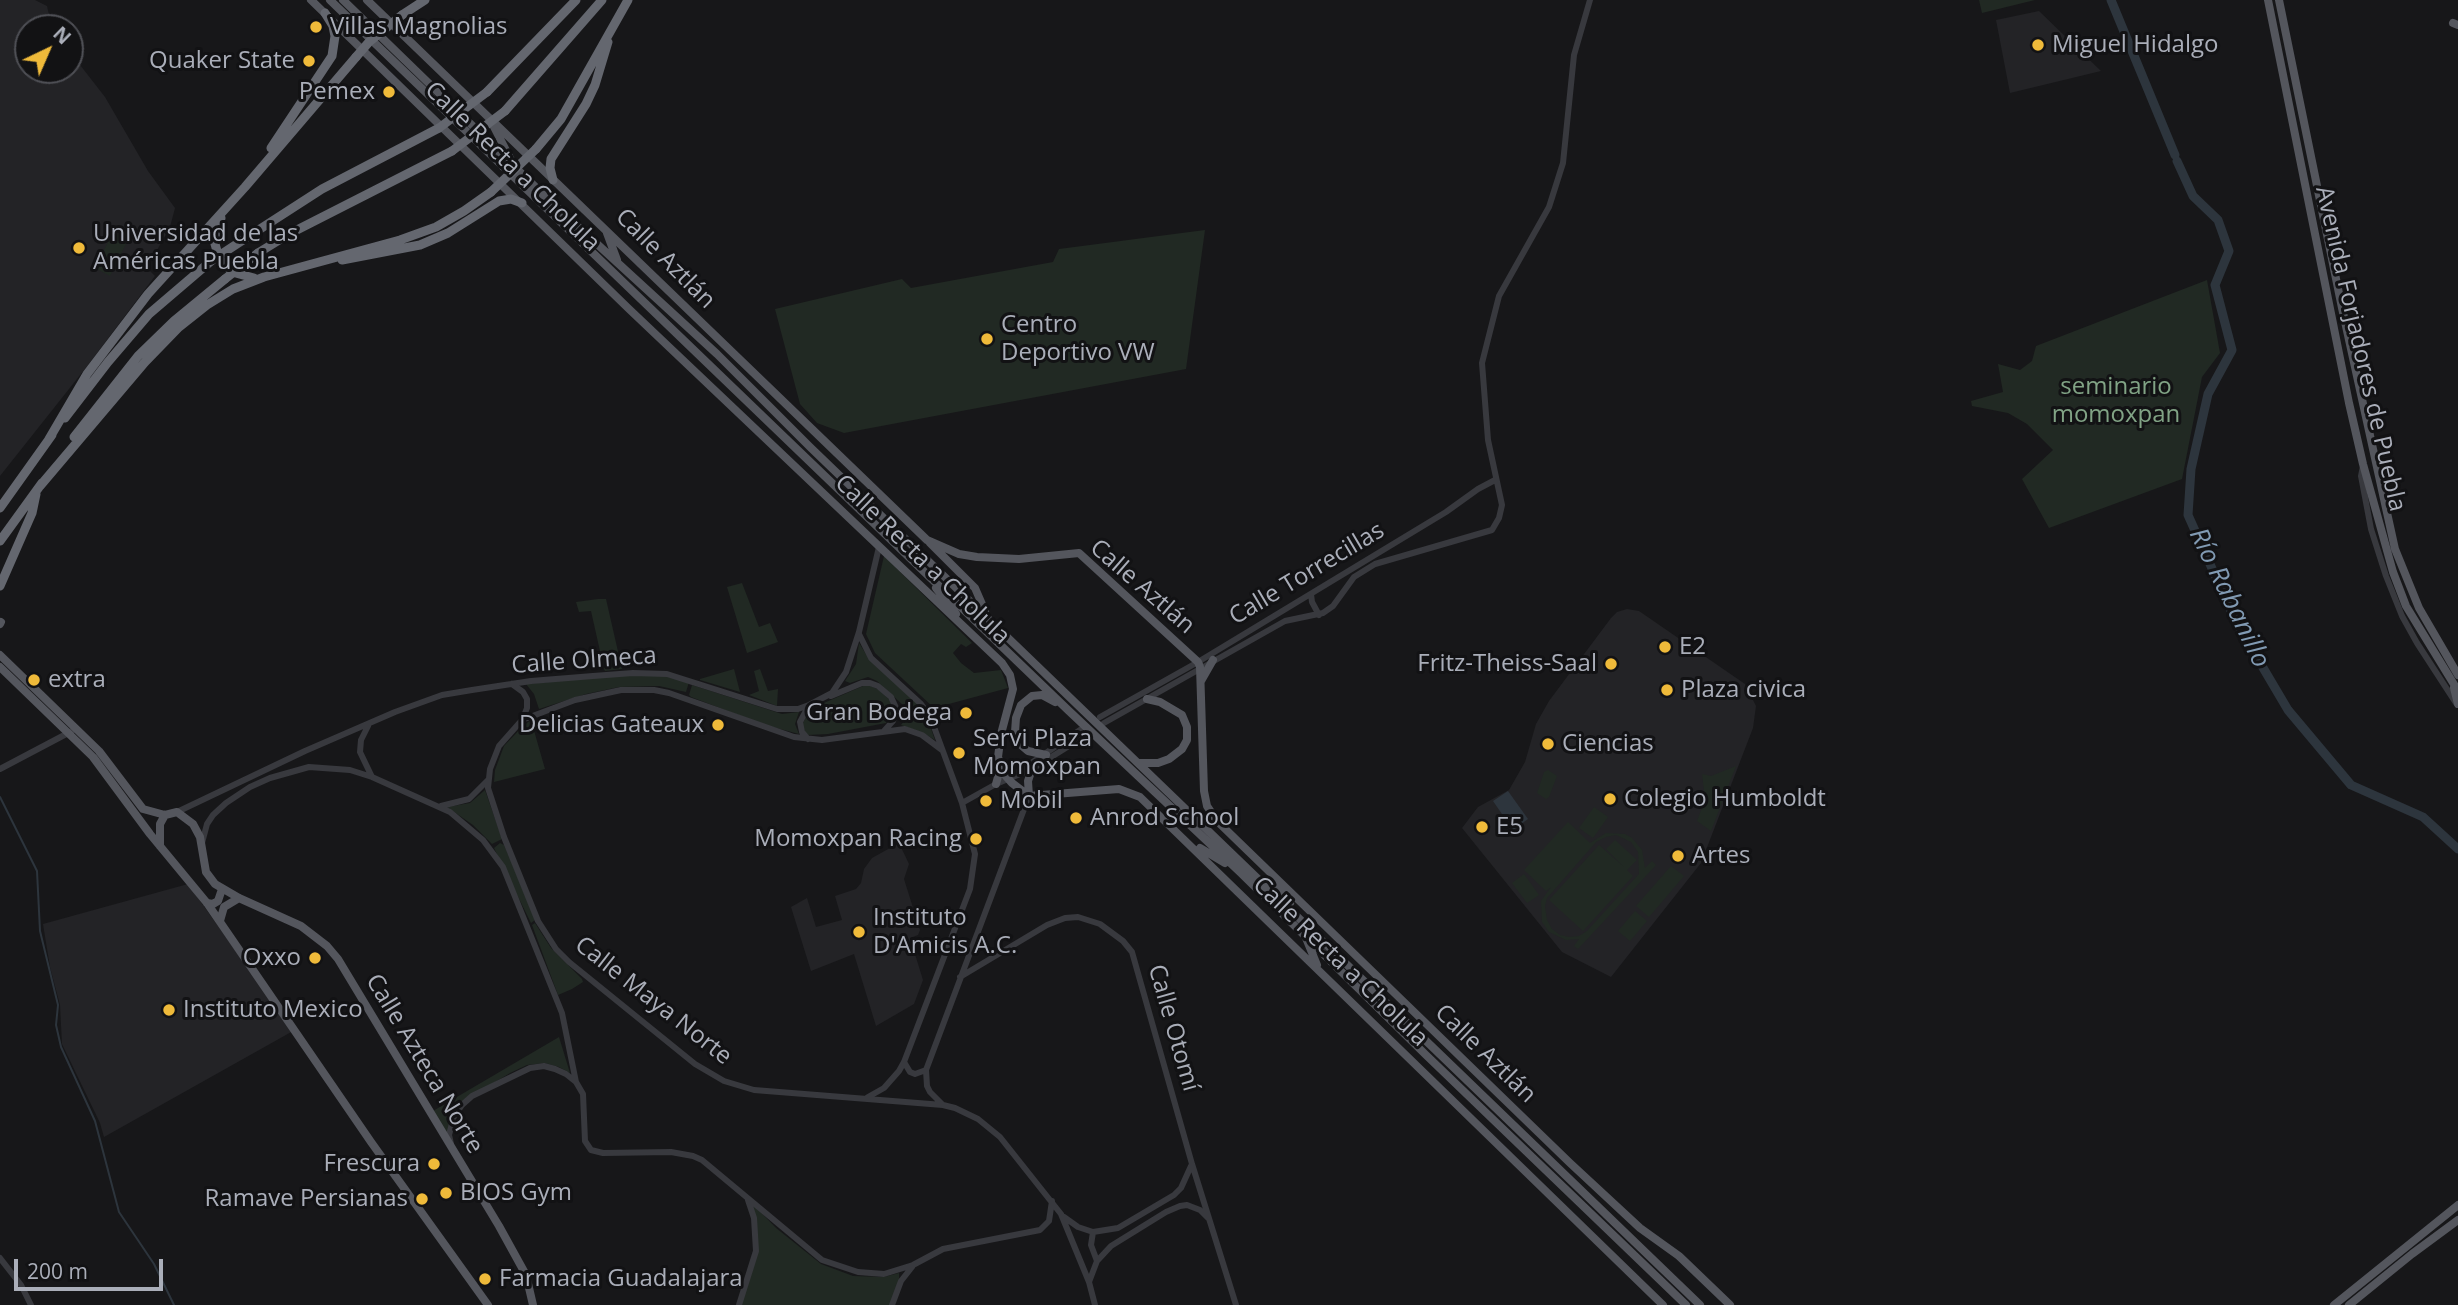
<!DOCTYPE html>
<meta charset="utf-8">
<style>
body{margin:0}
#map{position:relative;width:2458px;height:1305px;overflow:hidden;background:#171719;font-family:"Open Sans",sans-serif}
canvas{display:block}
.north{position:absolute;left:14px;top:14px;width:70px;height:70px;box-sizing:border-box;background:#121214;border:2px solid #4f5056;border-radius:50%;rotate:44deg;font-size:19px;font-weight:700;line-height:28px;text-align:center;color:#aaaeb9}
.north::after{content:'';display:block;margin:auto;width:24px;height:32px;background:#efba3a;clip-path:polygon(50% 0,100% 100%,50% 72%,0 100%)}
.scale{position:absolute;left:14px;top:1259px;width:149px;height:32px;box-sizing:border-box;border:4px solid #aaaeb9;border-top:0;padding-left:9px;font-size:21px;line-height:24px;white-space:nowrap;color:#aaaeb9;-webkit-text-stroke:5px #121214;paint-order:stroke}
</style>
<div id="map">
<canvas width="2458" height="1305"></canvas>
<div class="north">N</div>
<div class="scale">200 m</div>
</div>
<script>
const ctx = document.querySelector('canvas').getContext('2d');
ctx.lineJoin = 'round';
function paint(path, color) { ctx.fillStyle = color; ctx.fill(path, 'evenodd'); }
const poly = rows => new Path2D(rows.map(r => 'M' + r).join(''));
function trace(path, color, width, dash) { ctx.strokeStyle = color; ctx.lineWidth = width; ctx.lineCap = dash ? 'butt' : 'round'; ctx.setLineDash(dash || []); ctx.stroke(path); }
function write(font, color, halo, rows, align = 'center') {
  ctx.font = font + ' "Open Sans",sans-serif'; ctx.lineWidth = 6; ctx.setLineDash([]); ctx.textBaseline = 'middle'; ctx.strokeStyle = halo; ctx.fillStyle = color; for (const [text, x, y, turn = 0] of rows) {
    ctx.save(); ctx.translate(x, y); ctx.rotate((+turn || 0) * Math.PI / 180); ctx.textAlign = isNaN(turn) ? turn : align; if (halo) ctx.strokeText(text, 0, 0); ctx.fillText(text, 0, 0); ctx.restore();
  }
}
paint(poly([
 [0,0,35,0,47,6,52,28,28,28,28,70,70,70,70,52,105,97,148,171,175,208,170,227,147,268,155,276,88,365,0,476],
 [2039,11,2101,71,2010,93,1996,20],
 [1627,609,1639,611,1745,684,1756,706,1753,728,1701,863,1611,977,1562,952,1462,828,1478,807,1509,790,1525,762,1536,724,1549,701,1611,618,1617,612],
 [899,843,909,864,904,879,920,930,918,935,910,938,923,980,914,1004,876,1026,854,954,811,971,791,907,807,898,816,927,842,920,835,896,856,889,861,883,864,869,872,858],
 [188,884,293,1031,104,1137,100,1123,62,1044,60,1005,50,967,43,924]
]), '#232326');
paint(poly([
 [1979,0,2035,0,1982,13],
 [1205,230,1186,369,844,433,817,423,800,404,775,309,902,279,911,288,1053,262,1059,249],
 [113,232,128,240,110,276,95,268],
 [2207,280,2220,353,2202,377,2182,479,2049,528,2022,479,2053,450,2027,424,2008,413,1972,406,1971,401,2003,392,1998,364,2020,370,2032,361,2036,346],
 [884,556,972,643,966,647,961,644,953,653,961,663,974,673,1001,670,1008,688,934,708,875,653,866,634],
 [742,583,759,627,770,623,778,642,747,653,727,587],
 [598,599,606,599,622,669,605,671,604,669,591,611,579,612,576,602],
 [859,643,869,659,919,705,929,723,935,740,923,733,901,725,906,718,905,707,877,681,868,677,850,683,845,681,856,664],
 [734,669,740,692,700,680,700,679],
 [760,669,768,691,778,689,777,706,749,695,759,691,754,671],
 [635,674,670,676,689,682,686,692,659,686,619,687,586,694,539,709,534,694,526,684],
 [692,685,782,714,799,712,795,724,799,734,765,725,691,697,689,695],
 [863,686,871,686,879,690,893,703,894,710,886,723,828,734,808,735,805,732,802,725,810,709],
 [531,720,545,769,494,782,495,770,504,746,524,725],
 [1736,766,1711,831,1697,821,1703,805,1704,791,1702,774,1711,776],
 [1548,770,1557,776,1549,797,1546,799,1537,793,1544,772],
 [485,790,502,839,492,844,473,825,447,807,470,803],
 [1594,807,1608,817,1593,838,1579,828],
 [1568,822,1590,843,1606,833,1625,834,1632,838,1642,850,1645,868,1652,861,1656,865,1578,949,1574,946,1579,939,1566,940,1549,932,1542,922,1541,901,1551,887,1546,891,1524,870],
 [1616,835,1631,842,1638,852,1639,874,1587,931,1579,936,1569,937,1560,935,1552,929,1547,920,1545,906,1547,898,1596,842,1606,837],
 [1615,840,1637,860,1627,870,1633,876,1583,931,1549,900,1599,845,1624,867,1606,849],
 [500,843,504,845,511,861,535,920,531,923,494,848],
 [1671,866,1684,876,1649,917,1636,906],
 [1524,874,1539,895,1527,903,1512,883],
 [1635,911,1647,921,1630,941,1618,931],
 [535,923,551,948,582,979,583,982,572,989,558,995,532,925],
 [559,1037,570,1073,559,1067,545,1063,527,1065,510,1073,459,1104,448,1135,433,1111],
 [747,1198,776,1228,821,1264,853,1276,884,1277,899,1273,899,1281,891,1305,739,1305,757,1237]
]), '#212923');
paint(poly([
 [1508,791,1528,819,1513,830,1493,801]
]), '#2d353d');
trace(poly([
 [0,797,37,871,40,931,58,1005,56,1025,61,1047,95,1121,119,1212,154,1264,174,1305]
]), '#2d353d', 2);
trace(poly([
 [2111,0,2175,155],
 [2177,161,2193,196,2218,220,2229,251,2215,285,2232,350,2208,394,2191,469,2188,515,2236,622,2288,710,2351,785,2423,817,2458,849]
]), '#2d353d', 9);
trace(poly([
 [2363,466,2361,476,2371,529,2386,576,2402,616,2417,643,2456,703],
 [1311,594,1312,602,1319,615],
 [859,634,871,658,921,704,930,716,962,803,975,854,970,889,904,1062,899,1071,884,1088,868,1097],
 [512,684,523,692,527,699,527,708,523,718],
 [831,696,862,683,870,683,878,686,891,697,897,710,893,721,884,731],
 [1100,717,1198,662,1446,512,1478,489,1495,480],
 [1104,723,1285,621,1323,613,1333,606,1354,577,1375,564,1492,530,1499,518,1502,505,1488,440,1482,363,1499,296,1549,207,1563,163,1574,55,1590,0],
 [368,726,361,740,360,752,372,777],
 [808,739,802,732,800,722,808,707],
 [942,750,922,735,905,729,822,740,794,737,669,693,654,690,621,690,575,700,522,720,499,746,490,769,488,788,504,837,538,921,556,949,569,962,695,1064,724,1081,754,1090,943,1105,955,1108,978,1119,1000,1137,1061,1214,1089,1282,1095,1305],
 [0,769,72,731],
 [1009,778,1080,730],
 [962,803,996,784,1032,769,1085,736],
 [441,806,469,799,487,781],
 [177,812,305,751,395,712,442,695,472,690,531,681,593,676,633,673,667,674,777,709,798,709,809,705,832,693,846,672,859,632,879,547],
 [202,843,207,824,213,815,226,803,250,787,270,778,309,767,350,770,372,777,450,812,483,840,503,867,562,1013,576,1082],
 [960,977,1047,925,1065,918,1078,917,1100,924,1123,941,1132,952,1192,1164,1236,1305],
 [904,1062,910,1072,915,1074,926,1070],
 [943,1105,930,1092,927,1086,926,1070,1029,796],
 [451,1144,449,1135,454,1116,462,1105,472,1096,530,1068,544,1066,555,1069,566,1074,576,1082,583,1094,585,1141,591,1150,603,1153,671,1152,693,1156,702,1160,822,1260,858,1272,884,1274,913,1265,943,1249,1040,1230,1049,1221,1052,1201],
 [1064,1217,1078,1227,1093,1232,1118,1228,1174,1195,1181,1188,1191,1166],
 [1093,1232,1091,1245,1097,1261],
 [0,1258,21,1285,31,1305],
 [1089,1282,1097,1261,1111,1246,1166,1212,1180,1206,1187,1205,1200,1210,1208,1218],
 [739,1305,756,1251,754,1218,748,1200],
 [892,1305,901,1281,912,1267]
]), '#38393e', 6);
trace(poly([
 [311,0,629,309,1002,663,1010,675,1013,689,1001,734,998,757,1004,774,1012,783,1029,796,1119,789,1140,797,1663,1305],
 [330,0,1069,711,1240,872,1426,1055,1686,1305],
 [343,0,548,199,717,354,810,447,1700,1305],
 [367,0,927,540,959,554,977,557,1019,559,1079,553,1198,662,1200,667,1204,791,1207,806,1217,821,1570,1163,1640,1228,1679,1256,1730,1305],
 [2268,0,2349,403,2363,464,2393,572,2406,606,2458,691],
 [2279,0,2342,308,2395,549,2419,608,2458,675],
 [2453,23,2458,25],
 [493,125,511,160],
 [607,233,617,260],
 [930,543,975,588,985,611],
 [936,588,956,614],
 [0,624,1,622],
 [0,655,99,751,143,809,165,815,177,812,193,824,200,837,206,872,215,884,239,898,301,926,327,946,338,959,499,1226,526,1275,533,1305],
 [0,667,93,757,150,834,207,903,371,1142,488,1305],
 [1201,681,1213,660],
 [2454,688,2458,704],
 [1046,755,1028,751,1021,745,1015,732,1016,718,1021,705,1032,696,1042,695,1055,702],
 [1139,763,1158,763,1169,759,1182,749,1187,740,1187,727,1182,715,1160,702,1147,699],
 [996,784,1001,766],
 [1029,796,1028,781,1032,769],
 [160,846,160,824,165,815],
 [1200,848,1225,863],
 [1272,880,1290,903],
 [207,903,213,904,218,901,222,889],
 [220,921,224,907,239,898],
 [1306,938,1317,965],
 [2334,1305,2458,1205],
 [2349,1305,2412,1254,2458,1220]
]), '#54565d', 8);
trace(poly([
 [402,15,425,0],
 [487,92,576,0],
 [505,111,602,0],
 [271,148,332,56,335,36,333,26,325,13],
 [536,149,561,119,628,0],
 [553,180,550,168,551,159,586,104,595,85,608,42],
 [221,218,215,244,219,258,232,272,254,278],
 [243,240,322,189,439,128],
 [258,253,289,234,452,151],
 [342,260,420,245,448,233,499,201,511,199,522,203],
 [65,418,108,362,149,314,211,261],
 [74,437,138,356,174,321,225,279],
 [49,439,87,374,148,294,245,187,356,57],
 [40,486,145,362,178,328,207,305,233,289,264,277,400,240,436,227,464,211,491,192],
 [0,508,52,435],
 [0,541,42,483],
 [0,586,32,513,36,494]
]), '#64676f', 9);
trace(poly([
 [356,57,369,42,402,15],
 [439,128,487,92],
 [452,151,505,111],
 [491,192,536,149],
 [211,261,243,240],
 [225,279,258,253]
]), '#64676f', 9);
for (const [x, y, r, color] of [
 [316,27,7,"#efba3a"],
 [2038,45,7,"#efba3a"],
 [309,61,7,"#efba3a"],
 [389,92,7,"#efba3a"],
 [79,248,7,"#efba3a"],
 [987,339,7,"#efba3a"],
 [1665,647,7,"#efba3a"],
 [1611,664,7,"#efba3a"],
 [34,680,7,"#efba3a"],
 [1667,690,7,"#efba3a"],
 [966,713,7,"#efba3a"],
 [718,725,7,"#efba3a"],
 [1548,744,7,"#efba3a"],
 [959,753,7,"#efba3a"],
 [1610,799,7,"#efba3a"],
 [986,801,7,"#efba3a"],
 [1076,818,7,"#efba3a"],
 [1482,827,7,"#efba3a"],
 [976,839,7,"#efba3a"],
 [1678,856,7,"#efba3a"],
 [859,932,7,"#efba3a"],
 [315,958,7,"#efba3a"],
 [169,1010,7,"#efba3a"],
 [434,1164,7,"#efba3a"],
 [446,1193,7,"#efba3a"],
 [422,1199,7,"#efba3a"],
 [485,1279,7,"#efba3a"]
]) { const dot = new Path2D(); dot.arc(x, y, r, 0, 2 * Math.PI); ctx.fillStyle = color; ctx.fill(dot); trace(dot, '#121214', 2.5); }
write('24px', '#aaaeb9', '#121214', [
 ["Villas Magnolias",330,27],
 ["Miguel Hidalgo",2052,45],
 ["Quaker State",295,61,"right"],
 ["Pemex",375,92,"right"],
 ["Universidad de las",93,234],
 ["Américas Puebla",93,262],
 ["Centro",1001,325],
 ["Deportivo VW",1001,353],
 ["E2",1679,647],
 ["Fritz-Theiss-Saal",1597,664,"right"],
 ["extra",48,680],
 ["Plaza civica",1681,690],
 ["Gran Bodega",952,713,"right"],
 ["Delicias Gateaux",704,725,"right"],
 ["Servi Plaza",973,739],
 ["Momoxpan",973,767],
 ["Ciencias",1562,744],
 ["Colegio Humboldt",1624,799],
 ["Mobil",1000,801],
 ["Anrod School",1090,818],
 ["E5",1496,827],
 ["Momoxpan Racing",962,839,"right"],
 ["Artes",1692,856],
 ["Instituto",873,918],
 ["D'Amicis A.C.",873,946],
 ["Oxxo",301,958,"right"],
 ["Instituto Mexico",183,1010],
 ["Frescura",420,1164,"right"],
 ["BIOS Gym",460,1193],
 ["Ramave Persianas",408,1199,"right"],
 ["Farmacia Guadalajara",499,1279]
], 'left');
write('24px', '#aaaeb9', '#121214', [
 ["Calle Recta a Cholula",512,167,44],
 ["Calle Aztlán",665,259,45],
 ["Avenida Forjadores de Puebla",2360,349,77],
 ["Calle Recta a Cholula",922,560,44],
 ["Calle Torrecillas",1307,574,-31],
 ["Calle Aztlán",1142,587,41],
 ["Calle Olmeca",584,661,-4],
 ["Calle Recta a Cholula",1340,962,44],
 ["Calle Maya Norte",653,1001,38],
 ["Calle Otomí",1173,1028,74],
 ["Calle Aztlán",1485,1054,44],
 ["Calle Azteca Norte",424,1064,59]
]);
write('24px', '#81a385', '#121214', [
 ["seminario",2116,387],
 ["momoxpan",2116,415]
]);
write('italic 26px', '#819ab3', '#121214', [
 ["Río Rabanillo",2229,598,64]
]);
</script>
